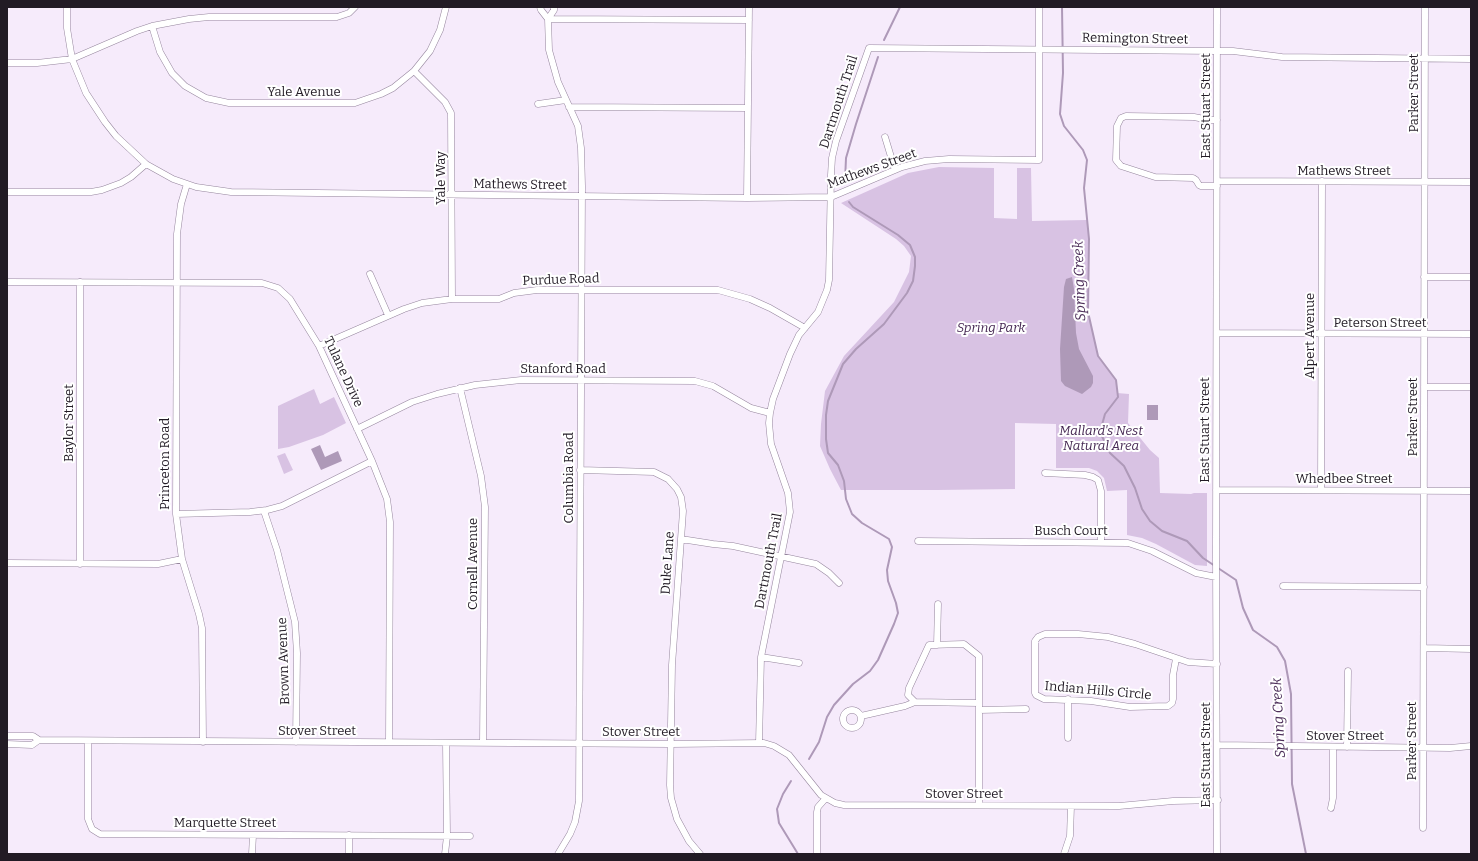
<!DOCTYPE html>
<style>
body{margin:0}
#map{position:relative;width:1478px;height:861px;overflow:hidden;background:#f6ebfb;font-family:Bitter,serif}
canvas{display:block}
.frame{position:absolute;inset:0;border:8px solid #221b25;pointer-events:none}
</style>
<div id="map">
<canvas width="1478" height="861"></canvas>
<div class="frame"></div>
</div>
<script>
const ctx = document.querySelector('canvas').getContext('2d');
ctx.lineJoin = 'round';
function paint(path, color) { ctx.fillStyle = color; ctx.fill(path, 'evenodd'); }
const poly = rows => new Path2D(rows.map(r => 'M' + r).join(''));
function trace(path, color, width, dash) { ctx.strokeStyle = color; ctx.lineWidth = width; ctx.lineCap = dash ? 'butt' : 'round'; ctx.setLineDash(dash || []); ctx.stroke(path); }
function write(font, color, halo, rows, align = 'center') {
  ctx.font = font + ' Bitter,serif'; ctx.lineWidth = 4; ctx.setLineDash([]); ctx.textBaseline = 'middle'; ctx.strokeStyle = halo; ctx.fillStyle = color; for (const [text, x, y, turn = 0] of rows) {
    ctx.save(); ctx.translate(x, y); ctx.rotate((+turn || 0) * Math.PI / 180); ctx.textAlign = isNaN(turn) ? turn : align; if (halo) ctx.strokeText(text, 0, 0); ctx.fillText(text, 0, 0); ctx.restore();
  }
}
paint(poly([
 [939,167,994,168,994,218,1017,219,1017,168,1031,168,1032,221,1087,220,1089,239,1088,312,1098,357,1117,381,1117,393,1129,394,1128,423,1150,450,1159,458,1160,493,1191,494,1194,493,1207,493,1207,566,1195,565,1156,544,1142,538,1127,535,1127,490,1107,491,1104,478,1097,471,1089,468,1056,468,1056,424,1015,423,1015,489,937,490,841,490,830,469,820,446,821,424,825,391,844,356,894,302,909,272,911,256,904,246,896,239,841,203,908,173],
 [314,389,320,404,334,397,346,423,323,435,289,447,278,449,278,406],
 [285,453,293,470,284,474,277,456]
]), '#d8c2e3');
paint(poly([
 [1072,277,1074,289,1076,333,1079,349,1093,376,1093,383,1091,387,1082,394,1065,386,1061,381,1060,349,1064,287,1066,279],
 [1147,405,1158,405,1158,420,1147,420],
 [320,445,325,457,338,451,342,461,321,470,311,449]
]), '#ae99b8');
trace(poly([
 [1062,7,1063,73,1060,114,1064,126,1083,150,1087,160,1084,188,1089,239,1088,312,1098,356,1116,380,1118,397,1105,414,1100,432,1110,453,1124,466,1135,488,1142,509,1150,521,1162,531,1187,541,1203,558,1215,566],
 [884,40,900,7],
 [845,181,846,158,856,124,878,57],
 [1218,568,1236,580,1243,608,1253,630,1277,647,1285,661,1291,694,1292,784,1306,854],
 [809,759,819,742,827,717,834,705,853,684,870,671,878,660,894,624,898,613,896,603,888,581,887,570,892,547,889,539,862,523,852,514,846,499,844,481,838,465,828,453,826,439,826,415,828,401,843,364,856,349,884,324,907,293,913,281,915,266,915,257,910,245,898,235,853,207,849,202],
 [791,781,783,794,777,809,779,823,798,854]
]), '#ae99b8', 2);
const minor = poly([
 [67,7,67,28,72,59,86,93,105,122,116,136,146,164,173,179,196,187,231,192,747,198,831,197,902,167,925,161,949,159,1039,160,1039,7],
 [540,7,541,10,548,19],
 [554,7,554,10,548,19,549,50,558,82,578,126,581,148,582,186,579,801,575,822,570,834,558,854],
 [1217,7,1216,553,1217,854],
 [548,19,749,20],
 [152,26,160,52,172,73,185,86,206,98,229,103,355,103,381,94,393,88,414,71,430,51,440,30,446,7],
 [7,63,37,63,72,59,137,31,152,26,189,19,209,17,337,17,349,13,355,7],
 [414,71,445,102,451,113,452,299],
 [538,104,566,100],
 [569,107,748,108],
 [885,137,895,170],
 [1217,181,1471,182],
 [187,184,181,204,177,234,176,514,182,559,199,614,202,628,203,742],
 [1217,186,1201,186,1199,185,1196,180,1193,178,1155,177,1121,166,1116,160,1117,126,1121,118,1126,116,1194,117,1209,120,1217,120],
 [7,192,91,192,102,190,121,183,131,177,146,164],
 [747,198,749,7],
 [370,274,388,315],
 [1424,277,1471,277],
 [7,282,262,283,278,288,290,299,319,346,372,461,387,499,390,522,389,742],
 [1217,333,1471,334],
 [319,346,404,309,422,303,452,299,499,299,514,293,537,290,718,290,750,299,770,308,805,328],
 [1424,387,1471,387],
 [460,388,481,476,485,507,483,743],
 [357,429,412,402,437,394,475,385,521,380,695,381,713,386,751,408,770,413],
 [580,470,654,472,668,479,677,489,681,497,683,511,672,665,670,785,671,798,677,819,689,841,700,854],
 [1045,473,1085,475,1093,477,1098,480,1101,491,1101,542],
 [1216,490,1471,491],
 [1321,490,1322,181],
 [264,511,277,550,295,622,297,653,296,742],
 [176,514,250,512,267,510,282,506,372,461],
 [681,539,713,544,733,546,816,564,829,573,839,583],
 [918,541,1128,543,1152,551,1196,573,1216,577],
 [7,563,158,564,182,559],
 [80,564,80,282],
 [1283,586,1424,587],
 [937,645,938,604],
 [1424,648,1471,649],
 [761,657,799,663],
 [1176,659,1173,675,1173,699,1172,703,1168,706,1130,707,1091,701,1044,699,1036,695,1035,693,1035,641,1038,637,1045,634,1078,634,1108,637,1135,644,1188,662,1217,664],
 [1068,699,1068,738],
 '843 719a9 9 0 1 1 18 0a9 9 0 1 1-18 0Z',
 [979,710,1026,709],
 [861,716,905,706,915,702],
 [7,736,33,736,39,740],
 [88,741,88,819,92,829,100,834,470,836],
 [759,743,761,657,790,512,788,493,771,444,769,423,770,413,773,399,790,354,799,335,818,312,827,290,829,280,831,175,832,158,836,141,869,48,1217,51,1233,51,1282,57,1471,59],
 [7,744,32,745,39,740,671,744,764,743,774,746,789,755,821,795,835,803,844,805,1119,806,1173,801,1218,800],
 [1218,745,1450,748,1471,746],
 [1347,747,1348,671],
 [979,805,979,656,964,644,929,645,909,688,908,695,915,702,979,703],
 [1331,808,1333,798,1333,747],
 [1423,828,1425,7],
 [252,854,253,835],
 [349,854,349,835],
 [445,854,447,836,446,743],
 [817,854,817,812,818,807,826,798],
 [1064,854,1070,836,1071,806]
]);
trace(minor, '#95859d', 7);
trace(minor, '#fff', 6);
write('13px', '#221b25', '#fff', [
 ["Remington Street",1135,39,1],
 ["Yale Avenue",304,92],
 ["Parker Street",1414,93,-90],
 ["Dartmouth Trail",839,102,-72],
 ["East Stuart Street",1206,106,-90],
 ["Mathews Street",872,169,-20],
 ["Mathews Street",1344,171],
 ["Yale Way",441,178,-90],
 ["Mathews Street",520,185,1],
 ["Purdue Road",561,280,-2],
 ["Peterson Street",1380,323],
 ["Alpert Avenue",1310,336,-90],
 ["Stanford Road",563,369],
 ["Tulane Drive",343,372,65],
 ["Parker Street",1413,417,-90],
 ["Baylor Street",69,423,-90],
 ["East Stuart Street",1205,430,-90],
 ["Princeton Road",165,464,-90],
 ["Columbia Road",569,478,-90],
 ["Whedbee Street",1344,479],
 ["Busch Court",1071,531],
 ["Dartmouth Trail",769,561,-79],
 ["Duke Lane",668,563,-86],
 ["Cornell Avenue",473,564,-90],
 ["Brown Avenue",284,661,-92],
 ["Indian Hills Circle",1098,691,5],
 ["Stover Street",317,731],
 ["Stover Street",641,732],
 ["Stover Street",1345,736],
 ["Parker Street",1412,741,-90],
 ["East Stuart Street",1206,755,-90],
 ["Stover Street",964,794],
 ["Marquette Street",225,823]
]);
write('italic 13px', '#462853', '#fff', [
 ["Spring Park",991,328],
 ["Mallard's Nest",1101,431],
 ["Natural Area",1101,446]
]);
write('italic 14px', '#4c2e59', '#fff', [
 ["Spring Creek",1080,281,-92],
 ["Spring Creek",1279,718,-93]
]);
</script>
